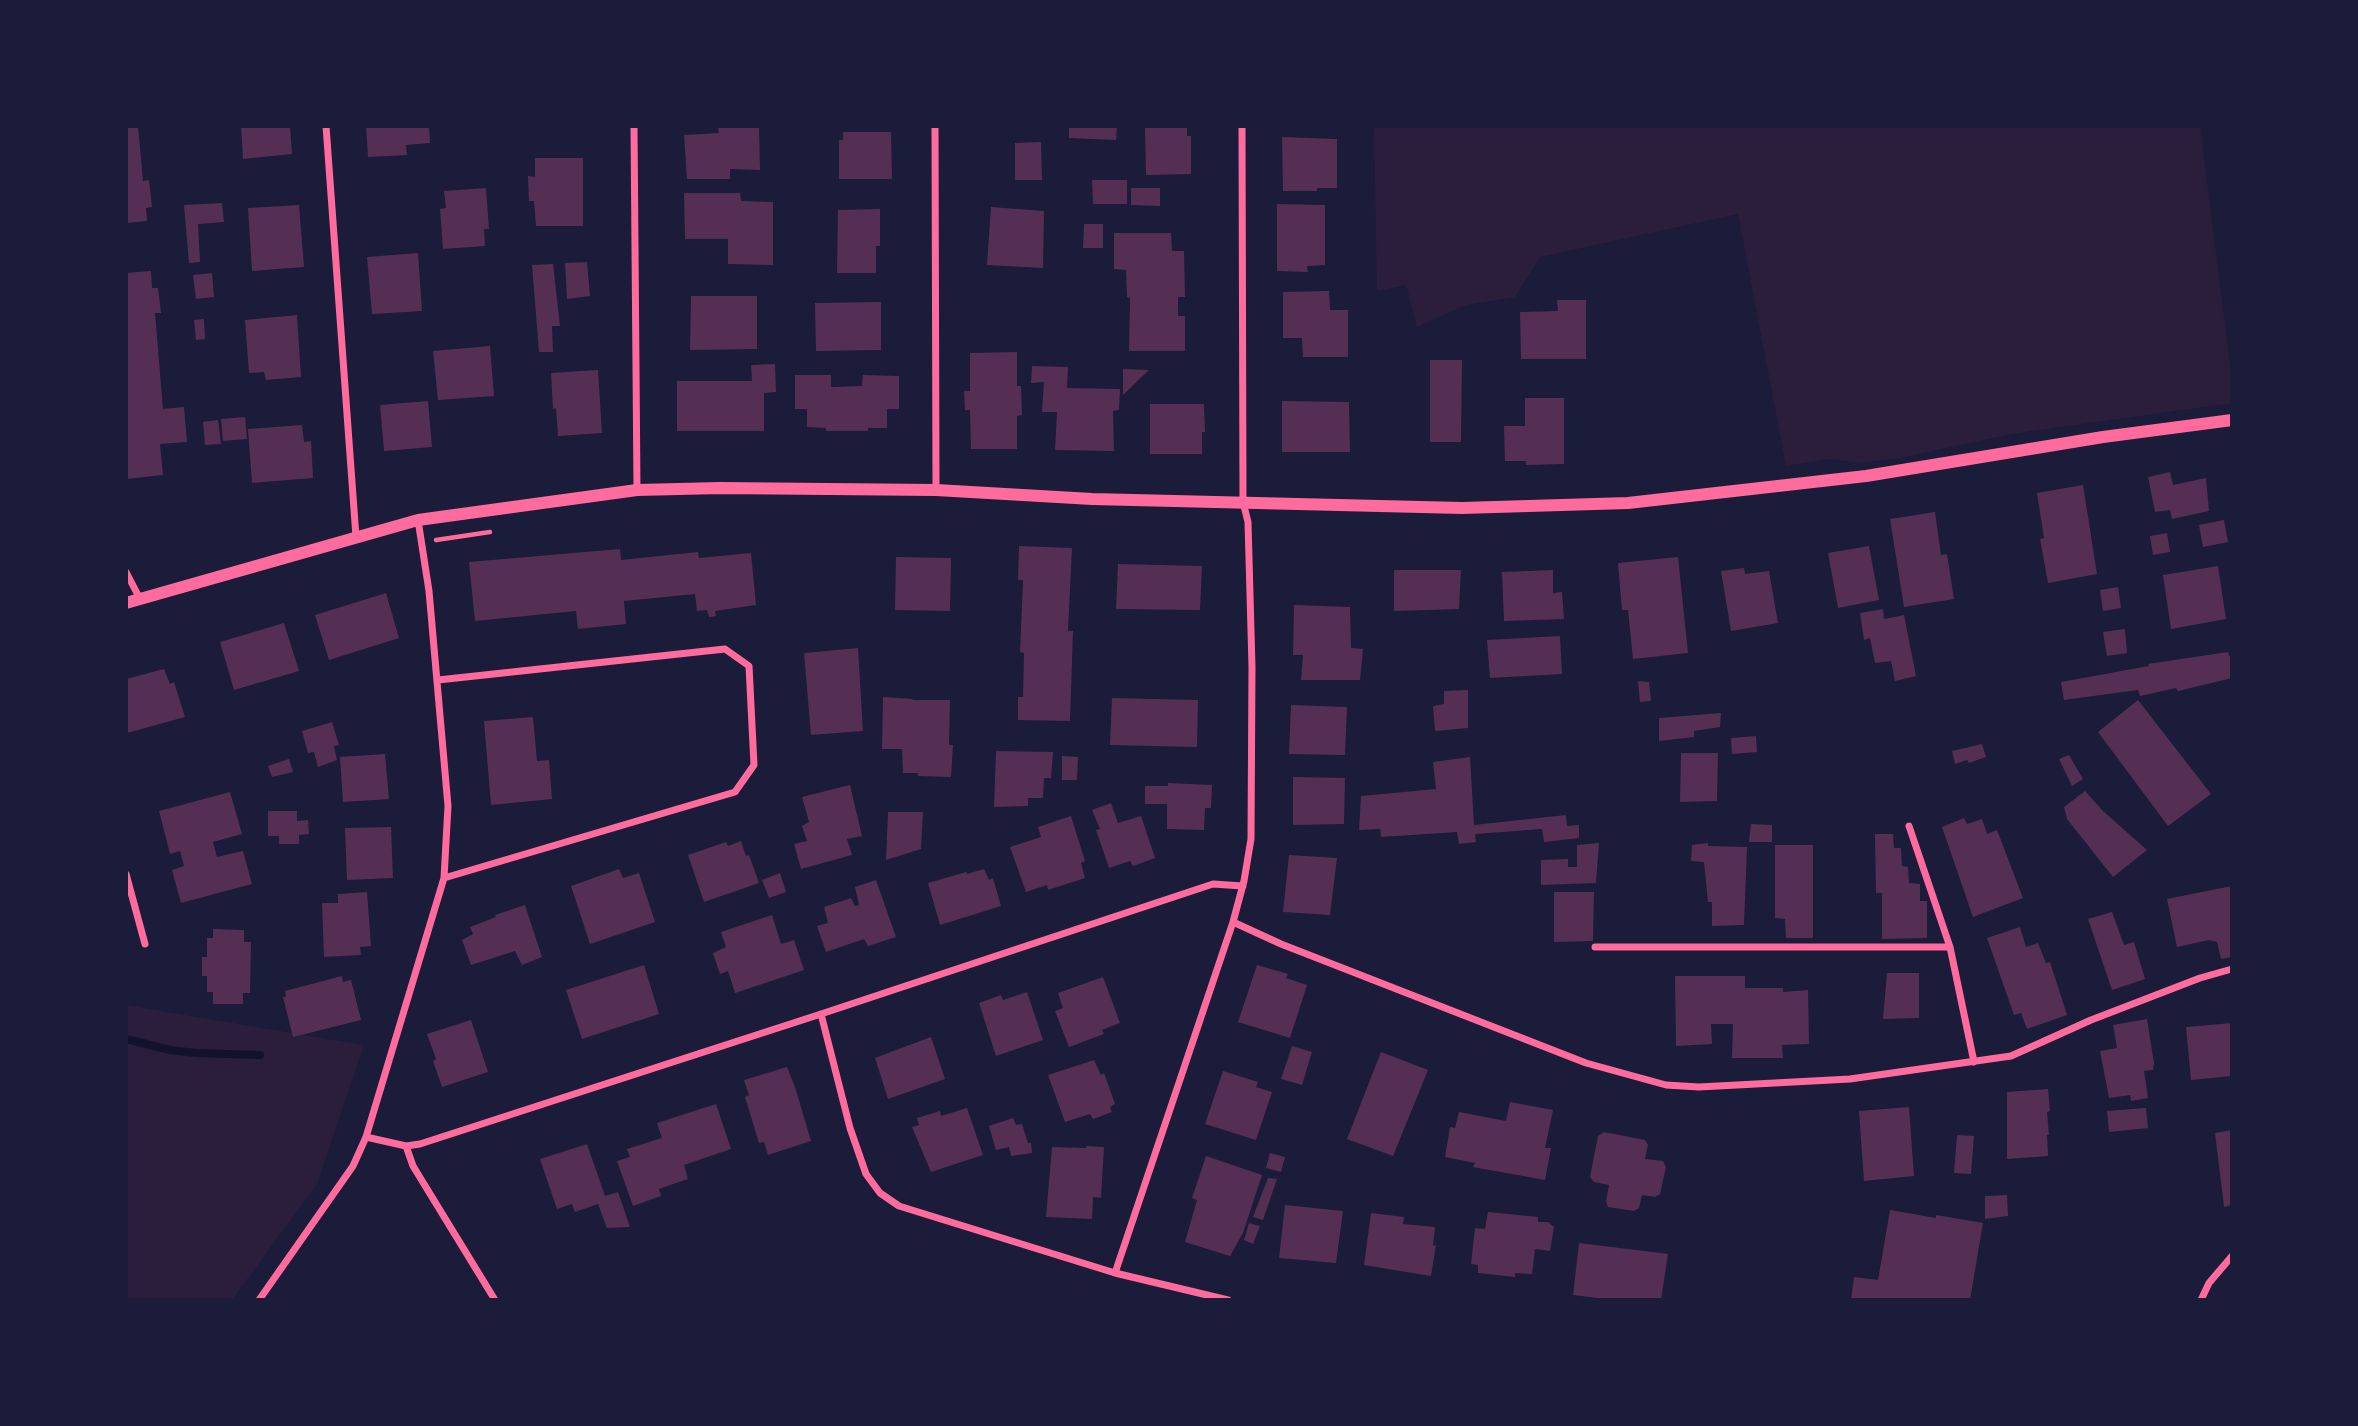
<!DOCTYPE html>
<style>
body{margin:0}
#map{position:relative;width:2358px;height:1426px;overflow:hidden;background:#1b1b3a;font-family:Karla,sans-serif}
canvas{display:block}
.frame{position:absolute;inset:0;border:128px solid #1b1b3a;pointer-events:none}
</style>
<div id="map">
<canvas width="2358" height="1426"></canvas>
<div class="frame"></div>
</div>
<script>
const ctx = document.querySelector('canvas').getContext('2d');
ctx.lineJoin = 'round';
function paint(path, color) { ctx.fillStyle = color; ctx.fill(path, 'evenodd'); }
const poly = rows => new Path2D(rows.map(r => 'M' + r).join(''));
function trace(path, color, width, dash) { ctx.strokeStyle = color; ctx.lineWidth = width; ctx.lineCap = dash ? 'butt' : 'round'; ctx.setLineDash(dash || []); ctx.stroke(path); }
paint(poly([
 [1374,126,2200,126,2232,380,2232,403,2011,434,1900,458,1859,463,1830,459,1786,466,1738,214,1540,257,1515,297,1466,305,1417,327,1406,285,1377,291],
 [126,1005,364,1045,317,1184,232,1300,126,1300]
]), '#2a1e3b');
trace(poly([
 [126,1039,170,1050,196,1053,260,1055]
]), '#12122b', 8);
paint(poly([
 [126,126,138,126,143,181,149,180,152,207,146,208,147,221,126,223],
 [241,126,290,126,292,154,243,159],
 [366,126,429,126,430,143,406,145,407,155,368,157],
 [1069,126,1117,126,1116,140,1069,138],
 [1145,126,1187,126,1187,136,1191,136,1191,174,1146,175],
 [718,127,759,127,760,170,730,169,730,179,687,179,684,135,719,133],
 [843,132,891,132,892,179,839,179,839,140,843,140],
 [1282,137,1337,139,1337,188,1317,188,1317,191,1283,191],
 [1041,142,1042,180,1015,180,1015,143],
 [535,158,583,158,583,226,536,226,534,201,529,201,528,176,535,177],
 [1092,180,1127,180,1127,204,1093,204],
 [486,188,489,229,484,229,485,246,443,249,440,209,446,208,444,191],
 [1131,188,1160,188,1160,206,1131,205],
 [684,193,740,193,741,201,773,202,773,265,728,264,728,239,685,239],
 [222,203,224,222,198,224,200,262,189,263,184,205],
 [1277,204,1325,205,1325,265,1307,266,1308,272,1277,271],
 [299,205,304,267,252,271,248,208],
 [991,207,1044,211,1043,268,987,265],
 [880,209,880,246,876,246,876,273,837,273,838,210],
 [1084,224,1103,224,1103,248,1083,248],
 [1114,233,1171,233,1172,251,1184,251,1185,297,1178,297,1178,316,1185,316,1185,351,1129,351,1130,298,1127,297,1126,270,1114,269],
 [418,253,422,311,372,314,367,257],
 [587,262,590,296,567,299,565,263],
 [553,264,560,326,552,326,553,352,539,352,532,265],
 [151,271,152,288,158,288,161,313,155,313,163,409,184,407,187,442,160,444,163,475,126,479,126,273],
 [212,273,214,297,196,299,193,275],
 [1329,291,1330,310,1348,310,1348,357,1303,357,1302,338,1283,338,1283,292],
 [691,296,757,296,757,349,690,350],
 [1557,300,1586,300,1586,359,1521,359,1520,312,1558,311],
 [881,302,881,350,816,351,815,303],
 [297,315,301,377,266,380,264,372,249,373,245,320],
 [204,319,205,339,196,340,194,320],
 [490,346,494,396,438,400,433,351],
 [1017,352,1017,386,1021,386,1022,415,1017,416,1017,449,971,449,970,410,965,410,964,391,970,391,970,353],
 [1430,360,1462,360,1461,442,1430,442],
 [775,364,776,392,764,393,764,431,677,431,677,381,752,381,751,365],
 [1032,366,1068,367,1067,388,1120,389,1119,410,1113,411,1114,451,1055,450,1057,412,1042,412,1044,382,1031,383],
 [1123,369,1149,370,1123,395],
 [598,370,602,433,558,436,556,408,553,409,551,373],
 [795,375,831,375,831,387,862,386,863,375,899,376,899,409,887,409,887,428,868,428,868,431,826,431,826,428,807,427,807,409,795,409],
 [1525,398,1564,398,1564,464,1526,465,1526,461,1505,461,1504,426,1525,426],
 [428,401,432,447,384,451,380,405],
 [1282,401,1349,402,1350,452,1282,452],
 [1150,404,1204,404,1205,432,1202,432,1202,454,1150,454],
 [245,417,247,439,223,441,221,419],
 [218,420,221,444,205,445,203,422],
 [302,425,304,442,311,441,313,478,252,483,248,429],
 [2170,472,2173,485,2206,478,2209,511,2172,519,2170,510,2155,512,2148,477],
 [2083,485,2097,574,2048,583,2040,539,2044,538,2037,493],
 [1935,512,1941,555,1947,554,1954,599,1904,607,1890,519],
 [2224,520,2228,542,2203,547,2199,525],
 [2167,533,2170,552,2153,555,2150,536],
 [1019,546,1072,548,1068,631,1073,631,1070,721,1018,720,1018,697,1023,697,1024,653,1020,652,1023,580,1018,580],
 [1869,546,1879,600,1838,608,1828,553],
 [620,549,621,560,698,552,699,558,751,553,756,605,715,611,716,616,709,617,707,610,697,611,695,594,624,601,626,624,578,629,576,611,475,621,469,562],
 [896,557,951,558,950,611,895,610],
 [1678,557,1688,653,1633,659,1628,610,1622,610,1618,563],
 [1118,564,1202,566,1200,610,1116,609],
 [2218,566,2226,619,2171,629,2163,575],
 [1744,568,1745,574,1769,571,1778,623,1731,631,1721,571],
 [1394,570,1461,570,1459,609,1394,611],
 [1553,570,1553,593,1562,592,1564,619,1504,621,1502,572],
 [2118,587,2121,608,2103,611,2100,590],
 [386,593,399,638,329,660,315,615],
 [1294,605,1350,607,1351,648,1363,649,1360,680,1301,680,1303,655,1293,655],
 [1883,609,1884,619,1904,615,1916,676,1895,681,1891,661,1875,663,1870,638,1864,640,1860,613],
 [284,623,299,671,234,690,220,642],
 [2125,629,2127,653,2107,656,2103,632],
 [1560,636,1562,674,1490,678,1487,640],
 [858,648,863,731,811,735,804,653],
 [2228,652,2229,656,2232,656,2232,678,2178,691,2176,688,2140,696,2138,690,2064,700,2061,682,2149,666,2148,664],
 [164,669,170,684,174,682,185,717,127,733,126,679],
 [1638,681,1649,682,1651,701,1640,702],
 [1468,690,1468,728,1435,731,1433,706,1444,704,1444,691],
 [883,697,913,699,912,700,950,700,949,745,953,745,951,777,918,776,918,773,903,773,902,749,882,749],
 [1112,698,1198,700,1197,747,1110,745],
 [2138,700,2211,794,2168,826,2098,732],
 [1291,705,1347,707,1345,755,1289,754],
 [1721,713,1720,727,1694,731,1694,737,1659,741,1659,718],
 [533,717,537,761,549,760,552,799,491,805,484,721],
 [332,722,339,745,334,746,337,760,318,767,314,752,308,753,302,731],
 [1756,736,1757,752,1732,754,1731,738],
 [1982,744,1986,757,1969,763,1967,760,1955,764,1952,751],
 [996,751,1053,752,1051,778,1044,778,1043,798,1028,798,1028,806,994,807],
 [1681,753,1718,753,1717,801,1680,802],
 [385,754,389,799,343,802,340,757],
 [2069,755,2083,779,2072,786,2059,759],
 [1062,756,1078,757,1077,780,1062,780],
 [1470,757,1474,825,1566,815,1567,826,1579,825,1579,838,1544,842,1542,829,1475,834,1476,842,1459,844,1457,832,1381,837,1380,829,1359,830,1361,796,1436,789,1433,762],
 [289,759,293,772,272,777,268,766],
 [1293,777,1345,778,1344,824,1293,825],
 [1168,783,1212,785,1211,808,1205,808,1204,830,1167,829,1167,804,1145,804,1145,786,1168,786],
 [850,785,862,836,847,839,852,855,801,869,794,844,807,841,802,826,809,822,802,797],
 [2085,791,2103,811,2147,850,2113,877,2067,819,2064,807],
 [230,792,242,834,213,842,217,857,243,851,252,884,181,903,172,870,184,866,180,851,170,854,159,811],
 [1111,803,1118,823,1141,816,1155,858,1133,866,1130,861,1109,868,1096,830,1100,829,1092,810],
 [268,811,297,811,297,821,308,820,309,834,299,835,299,844,279,844,279,836,268,836],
 [888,812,923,812,921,849,886,860],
 [1071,816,1085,861,1081,863,1085,878,1048,890,1047,885,1026,892,1010,847,1041,837,1038,827],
 [1964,818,1967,824,1982,819,1987,834,1997,830,2023,898,1973,917,1942,827],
 [1751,824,1772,825,1772,842,1749,842],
 [391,827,393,878,347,880,345,828],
 [1875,834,1893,834,1894,848,1901,848,1902,866,1908,867,1909,883,1920,884,1920,901,1927,901,1927,938,1882,939,1882,893,1876,893],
 [741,841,746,856,749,855,759,883,704,902,688,855,726,842,728,846],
 [1599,843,1596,883,1541,885,1541,860,1568,859,1568,867,1577,867,1577,845],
 [1708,843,1708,846,1747,847,1744,925,1712,926,1712,902,1708,902,1704,862,1691,861,1692,845],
 [1775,845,1813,845,1813,938,1786,938,1785,919,1775,918],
 [1289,855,1337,858,1330,915,1283,912],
 [619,869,623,878,639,873,655,922,590,944,571,886],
 [984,869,989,880,993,878,1001,906,940,925,928,883,966,872,967,874],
 [780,873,786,892,769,898,762,880],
 [876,880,896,937,868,946,864,939,826,952,817,926,828,923,824,907,851,898,855,906,859,905,855,887],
 [2232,886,2232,957,2221,959,2217,942,2209,940,2177,947,2167,899],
 [367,892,371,946,360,947,361,955,324,957,322,903,338,903,338,894],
 [1554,892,1594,892,1593,941,1554,942],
 [525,905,542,957,522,965,515,951,471,965,462,940,473,934,470,927,496,917,495,915],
 [2112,912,2124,945,2134,942,2145,979,2112,990,2088,919],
 [772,915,781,944,794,940,804,970,735,993,728,971,720,974,713,953,726,947,721,932],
 [2020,927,2026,947,2038,943,2046,963,2050,962,2067,1015,2027,1029,2021,1013,2014,1015,1987,938],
 [213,929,244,930,244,942,251,942,250,993,243,993,243,1004,213,1004,213,992,207,992,207,976,202,976,202,957,207,957,207,938,213,938],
 [644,965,659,1014,582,1039,566,990],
 [1257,965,1288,974,1286,978,1307,985,1290,1038,1238,1022],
 [1887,973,1919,973,1919,1018,1883,1019],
 [342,976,343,982,351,980,361,1020,293,1037,283,997,286,997,285,991],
 [1675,976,1745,976,1745,988,1783,988,1783,992,1808,990,1809,1044,1782,1045,1783,1058,1732,1058,1733,1024,1711,1024,1712,1044,1676,1046],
 [1103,977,1120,1023,1102,1030,1104,1034,1069,1047,1055,1011,1063,1008,1058,993],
 [1027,992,1043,1040,996,1056,979,1003,1001,995,1003,1000],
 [2147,1019,2154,1063,2153,1070,2144,1071,2148,1098,2131,1101,2130,1095,2109,1098,2100,1051,2117,1048,2113,1025],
 [471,1020,488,1072,442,1087,433,1061,436,1059,427,1034],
 [2232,1023,2232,1076,2191,1080,2186,1027],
 [931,1037,945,1079,888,1099,875,1058],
 [1292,1046,1312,1052,1302,1085,1281,1079],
 [1381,1052,1428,1070,1393,1156,1347,1139],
 [1094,1060,1101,1075,1104,1073,1115,1104,1110,1107,1112,1112,1093,1119,1090,1114,1065,1122,1048,1075],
 [787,1067,795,1087,811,1141,768,1155,764,1142,759,1143,745,1097,749,1095,744,1080],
 [1223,1071,1258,1082,1256,1087,1272,1092,1256,1140,1205,1124],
 [2048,1089,2050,1111,2047,1112,2049,1135,2047,1135,2048,1156,2007,1159,2007,1092],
 [1510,1102,1553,1110,1545,1148,1551,1148,1545,1180,1473,1167,1475,1163,1445,1157,1450,1127,1455,1128,1459,1112,1506,1121],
 [716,1104,731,1149,684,1165,688,1179,659,1189,661,1196,633,1206,617,1161,630,1157,627,1149,662,1138,657,1123],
 [1909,1107,1914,1176,1864,1181,1859,1111],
 [967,1108,983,1155,931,1172,912,1127,919,1125,917,1118,940,1111,941,1116],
 [2146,1108,2148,1128,2109,1132,2107,1111],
 [1013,1118,1016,1125,1022,1124,1028,1143,1031,1143,1032,1153,1011,1156,1009,1147,996,1150,989,1126],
 [2232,1130,2232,1205,2224,1207,2215,1133],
 [1604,1132,1645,1140,1648,1145,1645,1159,1663,1161,1666,1167,1660,1194,1655,1197,1642,1195,1639,1208,1634,1211,1608,1207,1606,1201,1609,1185,1594,1182,1590,1177,1598,1136],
 [1957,1135,1974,1136,1971,1174,1954,1173],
 [587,1144,605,1196,618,1192,630,1227,607,1228,598,1204,575,1212,572,1204,557,1209,540,1159],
 [1086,1146,1104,1147,1101,1198,1093,1197,1092,1219,1046,1217,1052,1147,1086,1148],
 [1270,1153,1285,1157,1281,1172,1266,1168],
 [1206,1156,1262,1175,1243,1233,1230,1256,1185,1242,1197,1200,1192,1198],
 [1268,1178,1277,1179,1263,1220,1253,1217],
 [2007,1195,2008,1216,1985,1219,1985,1196],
 [1285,1205,1343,1211,1336,1263,1279,1258],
 [1890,1210,1936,1218,1936,1215,1983,1223,1970,1300,1851,1300,1854,1277,1878,1280],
 [1488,1212,1538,1217,1538,1222,1548,1222,1554,1227,1550,1251,1535,1249,1532,1274,1515,1273,1515,1277,1478,1273,1478,1265,1471,1264,1475,1228,1485,1229],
 [1371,1213,1404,1217,1403,1224,1435,1227,1433,1246,1436,1245,1431,1276,1364,1265],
 [1249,1223,1260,1226,1253,1244,1244,1240],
 [1579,1243,1668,1254,1661,1300,1614,1300,1573,1295]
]), '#542f53');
trace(poly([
 [436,540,490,532]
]), '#ff6b9d', 4.5);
trace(poly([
 [326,126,356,537],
 [634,126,637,490],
 [935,126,936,490],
 [126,572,140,599],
 [438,680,725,649,749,666,754,765,735,792,444,878],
 [1909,826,1950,947,1974,1062],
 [126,874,145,944],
 [1233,922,1281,944,1586,1063,1666,1085,1699,1087,1850,1079,2011,1056,2091,1020,2200,978,2232,969],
 [1595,947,1950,947],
 [821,1014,850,1128,866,1174,880,1193,899,1206,1115,1273,1228,1300],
 [366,1137,406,1146,413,1166,495,1300],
 [406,1146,420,1144,821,1014,1213,884,1243,886],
 [1115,1273,1233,922,1244,881,1251,839,1252,667,1248,522,1243,502,1242,126],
 [259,1300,353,1166,366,1137,444,878,448,806,429,591,418,520],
 [2201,1300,2209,1283,2232,1256]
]), '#ff6b9d', 7);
trace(poly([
 [126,603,418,520,637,490,720,488,936,490,1092,499,1462,508,1628,503,1866,476,2103,437,2232,420]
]), '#ff6b9d', 12);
</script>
